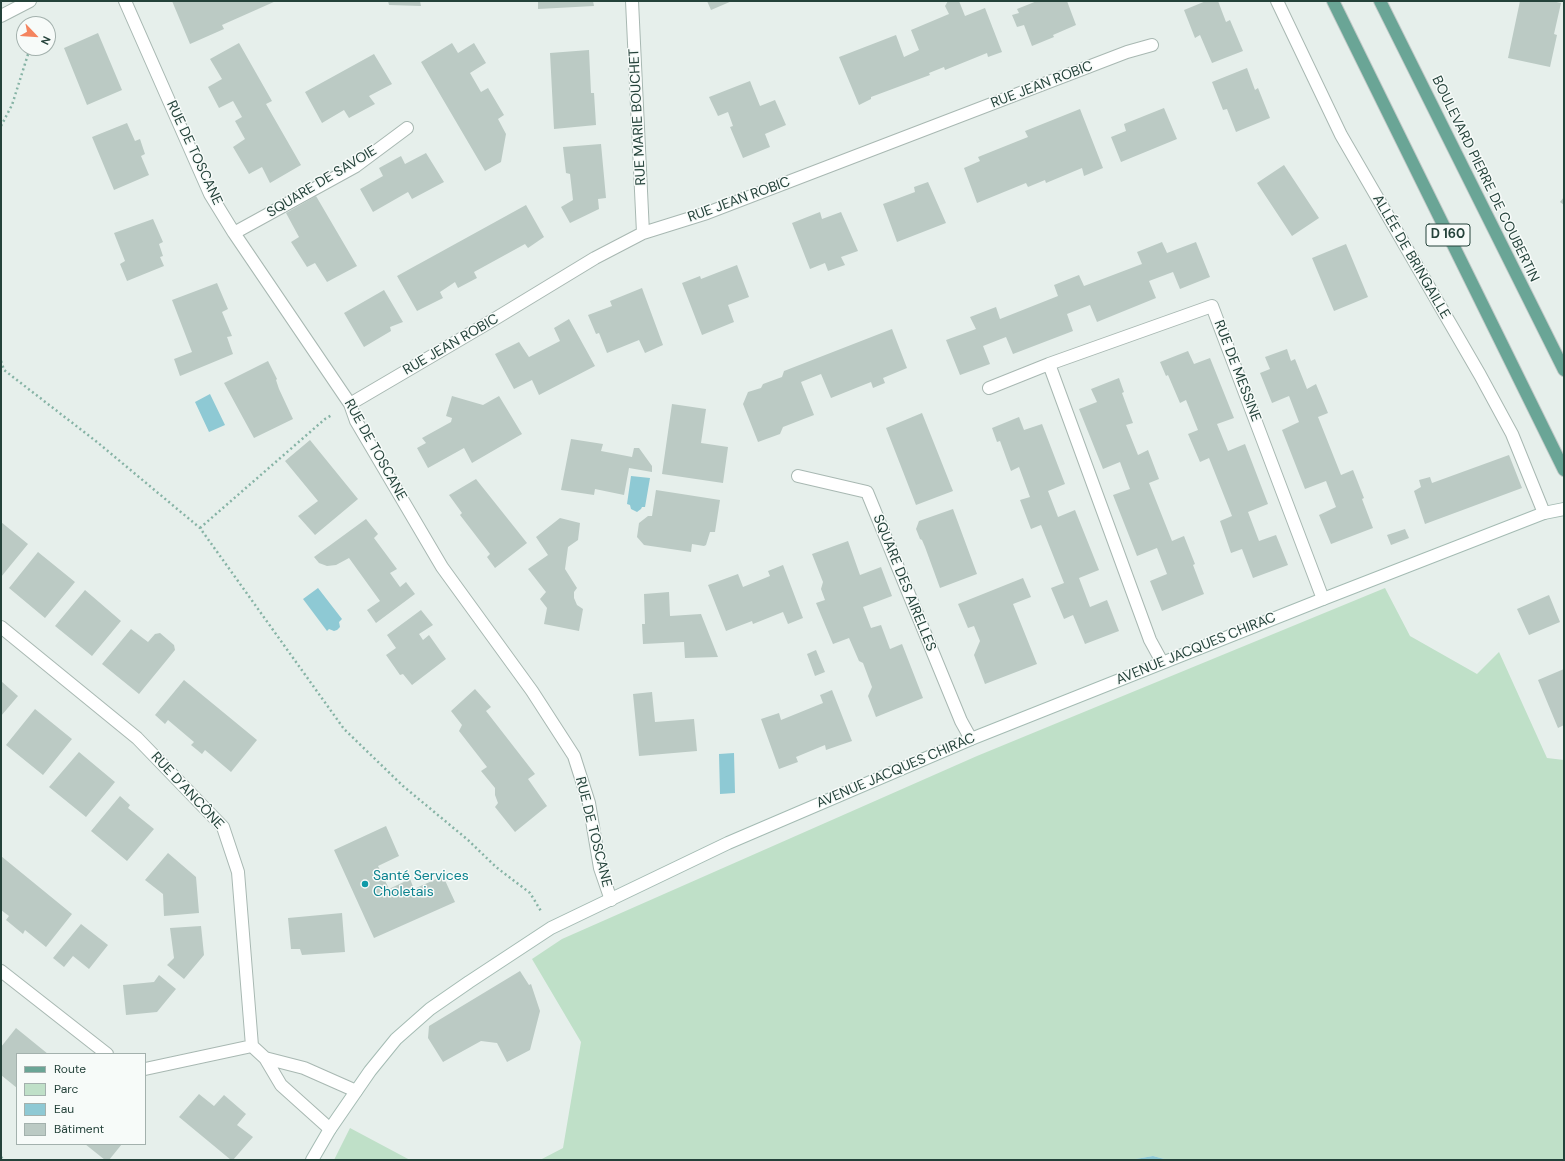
<!DOCTYPE html>
<meta charset="utf-8">
<style>
body{margin:0}
#map{position:relative;width:1565px;height:1161px;overflow:hidden;background:#e6efeb;font-family:"DM Sans",sans-serif}
canvas{display:block}
.frame{position:absolute;inset:0;border:2px solid #24423a;pointer-events:none}
.legend{position:absolute;left:16px;top:1053px;width:130px;height:92px;box-sizing:border-box;background:#f7fbf9;border:1px solid #a3b1ad;margin:0;padding:5px 7px;list-style:none;font-size:12px;color:#24423a}
.legend li{display:flex;align-items:center;gap:8px;height:20px}
.legend b{width:20px;border:1px solid #a3b1ad}
.north{position:absolute;left:16px;top:16px;width:40px;height:40px;box-sizing:border-box;background:#f7fbf9;border:1px solid #a3b1ad;border-radius:50%;rotate:115deg;font-size:11px;font-weight:700;line-height:16px;text-align:center;color:#24423a}
.north::after{content:'';display:block;margin:auto;width:14px;height:18px;background:#f4845f;clip-path:polygon(50% 0,100% 100%,50% 72%,0 100%)}
</style>
<div id="map">
<canvas width="1565" height="1161"></canvas>
<div class="frame"></div>
<ul class="legend">
<li><b style="height:5px;background:#6aa596"></b>Route</li>
<li><b style="height:11px;background:#bfe0c8"></b>Parc</li>
<li><b style="height:11px;background:#8ec9d4"></b>Eau</li>
<li><b style="height:11px;background:#bbcac4"></b>Bâtiment</li>
</ul>
<div class="north">N</div>
</div>
<script>
const ctx = document.querySelector('canvas').getContext('2d');
ctx.lineJoin = 'round';
function paint(path, color) { ctx.fillStyle = color; ctx.fill(path, 'evenodd'); }
const poly = rows => new Path2D(rows.map(r => 'M' + r).join(''));
function trace(path, color, width, dash) { ctx.strokeStyle = color; ctx.lineWidth = width; ctx.lineCap = dash ? 'butt' : 'round'; ctx.setLineDash(dash || []); ctx.stroke(path); }
function write(font, color, halo, rows, align = 'center') {
  ctx.font = font + ' "DM Sans",sans-serif'; ctx.lineWidth = 3; ctx.setLineDash([]); ctx.textBaseline = 'middle'; ctx.strokeStyle = halo; ctx.fillStyle = color; for (const [text, x, y, turn = 0] of rows) {
    ctx.save(); ctx.translate(x, y); ctx.rotate((+turn || 0) * Math.PI / 180); ctx.textAlign = isNaN(turn) ? turn : align; if (halo) ctx.strokeText(text, 0, 0); ctx.fillText(text, 0, 0); ctx.restore();
  }
}
paint(poly([
 [1385,588,1410,636,1477,674,1499,652,1547,758,1564,760,1564,1160,1168,1160,1153,1156,1130,1160,540,1160,563,1148,581,1042,532,959,562,939,977,756],
 [350,1128,410,1160,334,1160]
]), '#bfe0c8');
paint(poly([
 [210,394,225,425,209,432,195,402],
 [631,476,650,478,645,507,642,507,641,509,637,512,631,509,630,505,627,504],
 [318,588,342,619,339,622,340,627,337,630,334,631,329,629,327,631,303,599],
 [734,753,735,793,720,794,719,754],
 [1153,1156,1168,1160,1130,1160]
]), '#8ec9d4');
paint(poly([
 [172,1,276,1,222,25,224,29,190,44],
 [388,1,420,1,421,6,389,5],
 [538,1,593,1,594,6,538,9],
 [707,1,732,1,711,10],
 [948,1,959,1,965,16,985,8,1002,52,988,57,987,53,945,70,944,67,929,73,930,75,871,97,871,99,859,105,839,57,896,35,904,57,919,50,911,30,949,14,945,6],
 [1037,1,1067,1,1076,25,1053,35,1054,37,1032,46,1024,25,1017,27,1012,15,1019,13,1017,9],
 [1206,1,1218,1,1226,22,1230,20,1243,51,1212,63,1200,35,1195,38,1184,10],
 [1520,1,1552,1,1561,3,1554,34,1557,35,1550,67,1508,58],
 [98,33,122,90,87,105,64,48],
 [239,43,272,101,266,104,301,165,270,183,262,167,249,174,233,147,245,139,235,121,242,117,233,101,219,108,208,87,222,79,210,59],
 [452,43,458,53,474,43,486,63,470,73,481,92,488,88,504,115,498,119,506,134,501,162,485,171,421,62],
 [589,50,591,93,594,93,596,125,554,129,550,53],
 [374,54,392,84,369,96,375,104,349,118,344,110,322,123,305,92],
 [1247,68,1255,90,1258,88,1270,118,1236,132,1227,109,1223,110,1212,82],
 [750,81,760,106,775,100,786,125,765,134,770,147,743,158,730,127,733,126,728,112,718,116,709,97],
 [1164,108,1177,139,1121,162,1111,137,1126,131,1124,124],
 [1080,109,1103,168,1084,176,1082,168,1046,183,1045,180,1028,187,1026,183,977,203,964,168,980,161,978,157,1028,137,1025,131],
 [127,123,135,141,140,139,145,154,141,156,149,175,114,190,92,137],
 [601,144,606,198,598,199,599,209,570,223,561,207,573,200,570,174,566,173,563,147],
 [426,153,444,182,412,199,408,192,373,212,360,189,383,176,379,168,401,156,405,164],
 [1284,165,1319,218,1292,236,1257,183],
 [928,182,946,223,897,242,883,204,915,192,914,187],
 [316,196,357,266,327,282,315,263,307,267,291,242,299,237,286,213],
 [1564,197,1564,205,1560,202],
 [526,205,544,237,528,248,525,244,474,272,477,278,458,288,455,282,440,292,443,298,417,311,397,276],
 [820,212,822,219,841,212,858,251,841,257,845,265,828,271,825,263,810,269,792,223],
 [153,219,163,242,159,244,163,256,160,257,164,266,127,281,120,264,125,261,114,233],
 [1162,242,1167,253,1196,242,1210,277,1180,289,1173,272,1149,281,1156,298,1097,322,1090,305,1067,314,1073,331,1013,354,1006,337,983,346,990,364,960,375,946,340,976,329,970,317,996,307,1000,319,1058,296,1054,285,1079,275,1084,286,1142,264,1137,252],
 [1346,244,1368,297,1334,311,1312,258],
 [737,265,749,297,728,305,734,322,702,335,682,283,700,276,701,279],
 [217,283,228,309,222,312,232,336,227,337,233,354,180,376,174,359,192,352,172,300],
 [642,288,663,345,645,353,639,340,607,353,599,333,596,334,588,315,612,306,610,301],
 [384,290,403,322,390,327,391,331,364,347,344,313],
 [569,319,595,366,539,395,532,380,514,389,495,354,519,342,529,357,560,341,554,328],
 [892,329,907,368,883,378,885,383,873,388,871,382,831,398,821,374,801,382,814,415,783,427,780,434,758,442,743,404,748,392,761,388,763,384,782,377,784,371],
 [1287,349,1291,361,1295,359,1307,389,1316,384,1328,413,1318,417,1341,475,1353,470,1364,498,1362,499,1373,528,1331,544,1319,515,1336,507,1326,481,1305,489,1282,430,1299,422,1289,396,1272,403,1260,373,1270,369,1265,357],
 [1188,351,1194,364,1210,358,1234,418,1217,424,1228,451,1245,444,1268,504,1248,512,1259,541,1276,535,1288,565,1253,578,1242,549,1231,553,1220,521,1232,516,1209,458,1200,462,1188,434,1198,430,1186,400,1180,403,1168,375,1166,376,1160,362],
 [268,361,277,379,276,380,279,389,293,419,254,438,224,383],
 [1119,378,1124,392,1122,393,1133,423,1126,425,1138,455,1148,450,1159,479,1149,483,1172,541,1184,536,1195,564,1193,565,1204,594,1162,611,1150,581,1167,574,1157,548,1137,556,1113,495,1130,489,1120,462,1103,469,1079,409,1097,402,1091,389],
 [452,396,483,405,499,396,522,434,472,463,464,448,428,468,417,448,426,443,422,438,451,422,452,418,446,416],
 [672,404,706,409,701,443,728,447,723,483,662,474],
 [922,413,953,491,916,505,886,428],
 [1019,417,1024,430,1042,424,1065,484,1048,491,1058,517,1075,510,1099,570,1079,578,1090,607,1107,600,1119,631,1085,644,1073,615,1064,619,1051,588,1064,583,1041,525,1031,529,1020,500,1030,497,1019,467,1011,471,1000,441,997,442,992,428],
 [571,439,603,444,601,451,632,457,634,448,639,448,652,466,652,472,629,468,624,495,595,489,594,495,561,490],
 [310,440,358,499,315,535,298,516,318,501,285,461],
 [1509,455,1522,488,1425,524,1414,491,1421,487,1419,480,1430,477,1432,483],
 [476,479,527,543,495,568,487,557,490,554,460,515,462,513,449,495],
 [656,490,720,500,715,532,710,532,706,545,704,546,692,544,691,552,644,545,637,537,639,523,648,516,652,516],
 [953,509,977,574,940,588,925,547,922,540,920,539,916,529,919,521],
 [560,518,580,523,578,540,568,547,565,569,577,588,574,592,574,598,577,605,583,609,579,631,544,624,547,608,540,599,546,592,528,569,548,555,536,537],
 [366,519,378,534,374,538,397,569,390,573,400,587,406,582,415,594,376,623,367,610,380,601,349,558,336,565,327,566,319,563,314,557],
 [1,522,28,544,1,577],
 [1405,529,1409,538,1391,545,1387,535],
 [848,541,860,575,881,567,892,596,863,607,871,628,881,625,890,649,902,644,923,698,876,717,868,696,872,687,863,663,859,661,849,638,833,644,816,603,825,600,821,589,823,582,812,554],
 [38,552,75,582,45,618,9,588],
 [783,565,803,618,788,624,783,612,753,624,752,621,726,631,708,585,738,574,743,587,770,576,768,571],
 [1023,578,1031,597,1013,604,1037,664,985,684,974,655,980,641,974,626,968,628,958,604],
 [85,590,121,621,92,656,55,626],
 [669,592,670,616,701,614,718,657,685,658,684,642,643,644,642,624,645,624,644,594],
 [1549,595,1560,622,1529,635,1517,609],
 [421,610,433,625,419,634,423,640,429,635,446,659,412,685,403,674,400,675,386,655,396,648,387,635],
 [131,629,148,642,155,634,160,633,174,645,175,650,139,694,102,664],
 [816,650,825,672,815,676,807,654],
 [1564,669,1564,725,1558,728,1538,680],
 [184,680,257,740,231,772,205,750,202,754,191,745,194,742,168,720,165,724,155,715],
 [1,681,18,696,1,716],
 [475,689,491,707,486,711,535,774,528,779,547,806,515,832,495,807,498,803,495,795,495,788,481,771,487,767,459,731,462,725,451,711],
 [832,690,852,741,826,750,825,745,796,757,798,762,779,769,761,719,779,713,781,720,823,703,820,695],
 [652,692,655,722,694,719,697,751,639,756,633,694],
 [35,709,72,739,43,775,6,745],
 [79,752,115,782,86,817,49,787],
 [120,796,130,805,128,808,154,829,127,861,91,831],
 [386,826,399,856,378,866,389,889,410,879,414,889,443,876,455,902,374,938,334,850],
 [168,853,196,877,199,913,164,916,163,894,145,880],
 [1,856,72,914,46,947,25,930,23,934,6,920,9,916,1,910],
 [342,913,345,952,302,955,300,949,291,949,288,918],
 [81,924,108,945,89,969,73,956,64,967,53,958],
 [201,926,204,955,184,979,167,965,174,958,170,928],
 [520,971,529,985,531,984,540,1011,530,1050,507,1062,497,1043,481,1041,443,1062,428,1038,429,1026],
 [159,975,176,989,166,1001,157,1012,126,1015,123,985,154,982],
 [16,1028,48,1054,17,1054,17,1088,1,1075,1,1047],
 [199,1094,214,1106,224,1095,246,1114,237,1125,253,1137,233,1160,231,1160,179,1117],
 [85,1144,122,1144,109,1160,105,1160]
]), '#bbcac4');
const lane = poly([
 [1277,1,1341,135,1480,375,1512,434,1544,513]
]);
const street = poly([
 [125,1,210,194,234,233,350,404,356,421,442,567,532,691,574,756,589,803,600,868,611,900],
 [632,1,643,233],
 [1,16,30,1],
 [234,233,356,166,407,128],
 [989,388,1049,364],
 [350,404,488,323,595,258,643,233,707,213,1127,52,1152,45],
 [798,476,867,492,961,721,971,739],
 [1,627,137,738,223,827,238,872,252,1046],
 [1162,662,1150,640,1049,364,1212,306,1323,599],
 [1,971,107,1054],
 [145,1069,252,1046,265,1058],
 [330,1129,281,1085,265,1058,304,1068,356,1091]
]);
const secondary = poly([
 [312,1160,330,1129,370,1071,396,1039,430,1009,469,982,551,928,728,843,971,739,1323,599,1544,513,1564,509]
]);
const primary = poly([
 [1333,1,1564,470],
 [1380,1,1564,370]
]);
trace(lane, '#a8b8b2', 14);
trace(street, '#a8b8b2', 14);
trace(secondary, '#a4bbb3', 14);
trace(primary, '#c2cac8', 14);
trace(poly([
 [1,126,12,105,30,48],
 [1,361,4,370,97,442,200,528,344,729,403,786,468,840,496,867,530,893,541,911],
 [200,528,325,419,332,415],
 [1,1157,4,1160]
]), '#86b3a5', 2.5, [2, 3]);
trace(lane, '#fff', 12);
trace(street, '#fff', 12);
trace(secondary, '#fff', 12);
trace(primary, '#6aa596', 12);
for (const [x, y, r, color] of [
 [365,884,4,"#0f9aa8"]
]) { const dot = new Path2D(); dot.arc(x, y, r, 0, 2 * Math.PI); ctx.fillStyle = color; ctx.fill(dot); trace(dot, '#f7fbf9', 1.5); }
for (const [x, y, w] of [
 [1448,235,44]
]) { const box = new Path2D(); box.roundRect(x - w / 2, y - 11, w, 22, 3); ctx.fillStyle = '#f7fbf9'; ctx.fill(box); trace(box, '#24423a', 1); }
write('bold 13px', '#24423a', null, [
 ["D 160",1448,235]
]);
write('14px', '#24423a', '#f7fbf9', [
 ["RUE JEAN ROBIC",1042,85,-21],
 ["RUE MARIE BOUCHET",638,117,-93],
 ["RUE DE TOSCANE",194,153,65],
 ["BOULEVARD PIERRE DE COUBERTIN",1485,179,64],
 ["SQUARE DE SAVOIE",322,182,-31],
 ["RUE JEAN ROBIC",739,200,-20],
 ["ALLÉE DE BRINGAILLE",1411,257,60],
 ["RUE JEAN ROBIC",451,345,-30],
 ["RUE DE MESSINE",1237,371,69],
 ["RUE DE TOSCANE",375,450,61],
 ["SQUARE DES AIRELLES",904,583,68],
 ["AVENUE JACQUES CHIRAC",1196,649,-22],
 ["AVENUE JACQUES CHIRAC",896,771,-23],
 ["RUE D’ANCÔNE",187,791,47],
 ["RUE DE TOSCANE",593,832,76]
]);
write('14px', '#0d838f', '#f7fbf9', [
 ["Santé Services",373,876],
 ["Choletais",373,892]
], 'left');
</script>
